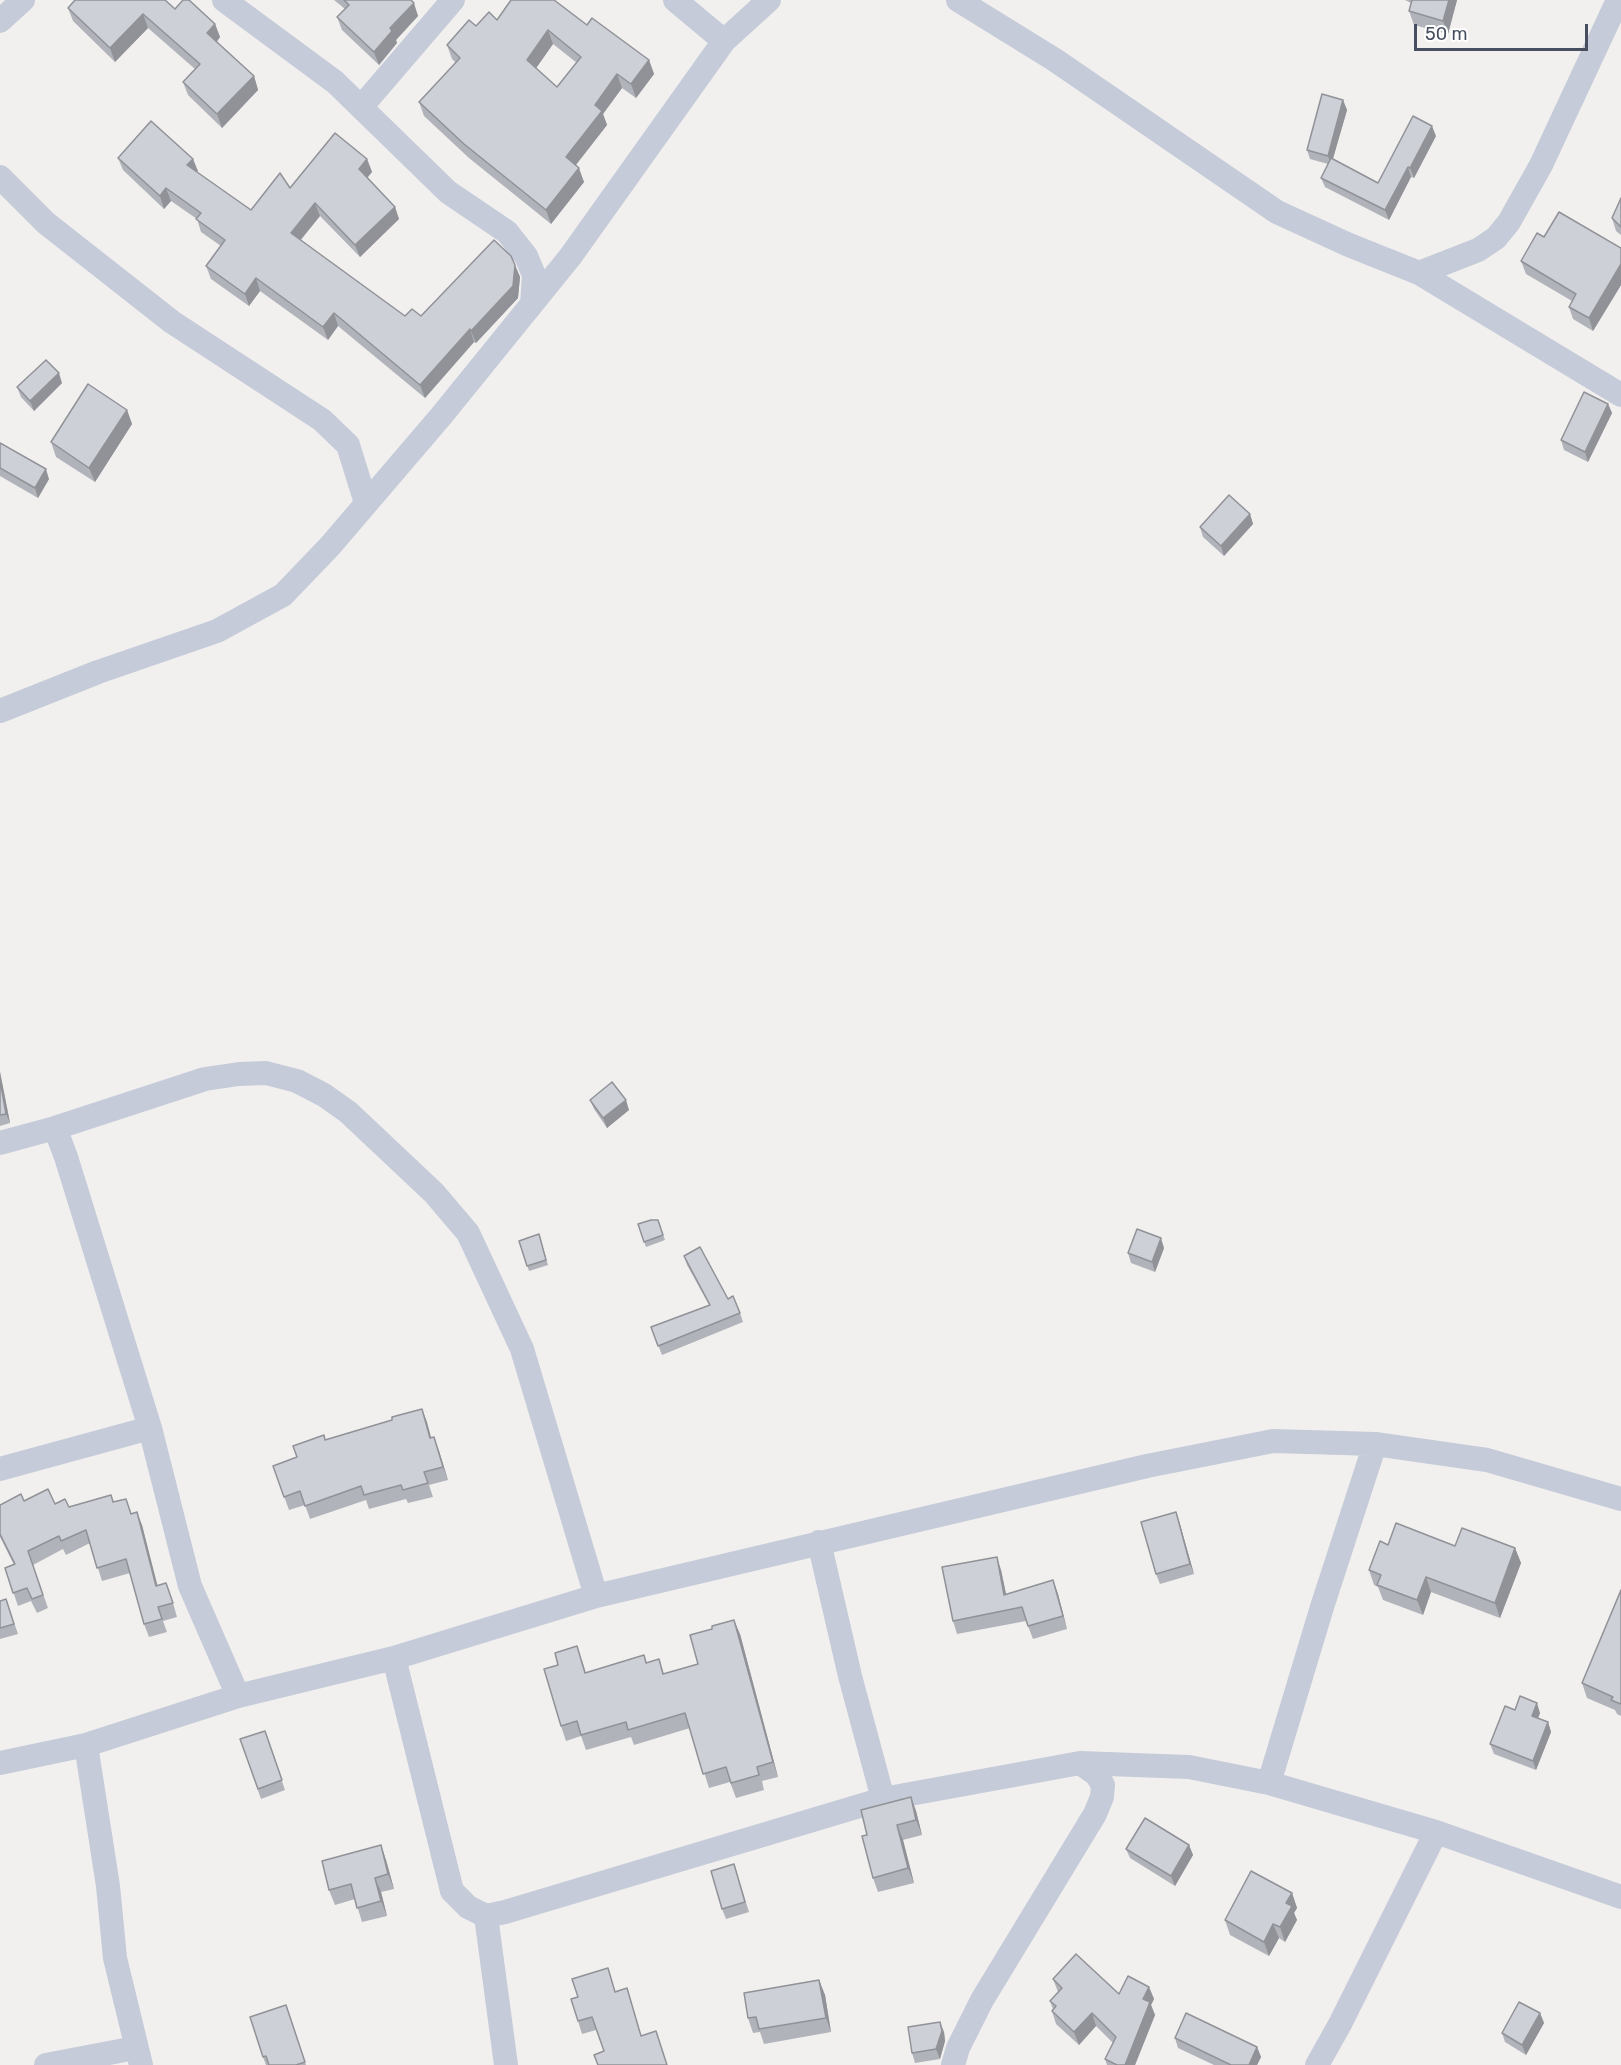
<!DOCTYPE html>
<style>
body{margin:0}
#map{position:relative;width:1621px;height:2065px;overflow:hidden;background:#f2f0ef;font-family:Rubik,sans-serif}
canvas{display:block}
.scale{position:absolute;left:1414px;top:24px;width:174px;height:27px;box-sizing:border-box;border:3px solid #464e5f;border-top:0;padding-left:8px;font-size:18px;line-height:21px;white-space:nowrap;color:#464e5f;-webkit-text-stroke:4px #fff;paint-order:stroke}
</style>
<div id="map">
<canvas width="1621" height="2065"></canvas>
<div class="scale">50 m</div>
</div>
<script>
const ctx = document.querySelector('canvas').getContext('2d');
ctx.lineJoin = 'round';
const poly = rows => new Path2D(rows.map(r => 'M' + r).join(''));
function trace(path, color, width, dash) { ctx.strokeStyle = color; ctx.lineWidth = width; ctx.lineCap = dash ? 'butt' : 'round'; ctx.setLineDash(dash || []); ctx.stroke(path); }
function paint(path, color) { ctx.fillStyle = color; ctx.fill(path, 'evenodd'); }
trace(poly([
 [224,0,335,82,448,192,507,232,526,256,534,275,532,304],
 [675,0,724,41],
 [958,0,1055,60,1277,212,1349,245,1419,273,1621,395],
 [0,21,23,0],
 [362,106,453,0],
 [0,177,46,223,172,322,322,420,348,445,366,503],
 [1419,273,1478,250,1496,238,1509,222,1541,165,1618,0],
 [0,711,98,672,217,631,283,595,330,546,442,415,570,257,724,41,769,0],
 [55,1128,66,1157,150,1428,190,1586,238,1696],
 [0,1143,55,1128,205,1079,239,1074,266,1073,297,1081,324,1095,348,1112,434,1193,468,1233,522,1349,596,1596],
 [0,1469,150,1428],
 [819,1542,850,1676,883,1799],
 [394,1658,452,1891,468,1907,486,1916,505,1912,883,1799,1080,1763,1189,1767,1269,1783,1436,1832,1621,1897],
 [86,1745,108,1886,115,1958,141,2065],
 [0,1763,86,1745,238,1696,394,1658,596,1596,1147,1466,1273,1441,1375,1444,1487,1460,1621,1499],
 [1269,1783,1322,1607,1375,1444],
 [486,1916,506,2065],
 [46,2065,135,2048],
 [953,2065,958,2048,982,2000,1095,1814,1102,1797,1103,1785,1096,1774,1080,1763],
 [1317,2065,1340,2024,1436,1832]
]), '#c5cbd8', 24);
paint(poly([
 [334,0,411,0,418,16,396,40,397,43,379,65,342,30,337,17,345,9],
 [1405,0,1457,0,1448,34,1414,25,1409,11,1411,3],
 [68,8,175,9,215,24,220,37,217,42,254,76,258,90,222,128,188,95,183,82,195,69,148,28,115,62,73,21],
 [497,20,587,25,649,60,654,74,636,98,622,88,603,114,607,125,576,165,584,182,551,224,469,158,424,116,419,102,456,63,452,59,447,45,476,26],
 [553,44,577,63,557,87,536,68],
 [1343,100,1347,110,1333,159,1378,183,1436,136,1414,178,1411,177,1389,220,1325,187,1321,178,1328,164,1310,159,1307,150],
 [118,158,193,159,197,172,251,210,290,188,367,159,372,172,367,177,395,207,399,219,360,257,320,216,301,240,405,316,421,316,515,265,520,277,518,298,476,343,474,342,425,398,338,326,328,340,260,291,249,306,211,279,206,266,221,246,201,232,197,219,171,201,164,209,123,170],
 [1621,198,1621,235,1616,231,1612,218],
 [1544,237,1621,248,1621,285,1593,331,1573,319,1569,307,1572,301,1526,274,1521,261],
 [62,383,34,411,21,397,17,387],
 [1608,404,1612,413,1588,462,1564,450,1561,440],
 [127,410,132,424,95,482,56,457,51,442],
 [0,443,49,479,38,498,0,476],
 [1250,514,1253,524,1224,556,1203,537,1200,527],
 [0,1072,10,1123,0,1126],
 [590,1100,629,1110,607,1128,594,1109],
 [658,1220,665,1240,646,1247,638,1224],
 [539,1234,548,1265,529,1271,519,1241],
 [1164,1248,1155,1272,1131,1263,1128,1253],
 [684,1256,740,1313,743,1322,662,1355,651,1327,709,1305,687,1265],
 [422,1409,431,1438,439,1451,448,1480,429,1485,433,1497,408,1503,406,1499,369,1509,366,1500,310,1519,305,1505,289,1510,273,1466,297,1457,325,1440,392,1420],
 [111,1495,114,1502,131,1513,142,1525,157,1586,171,1596,177,1617,163,1621,167,1632,149,1637,144,1624,130,1573,102,1581,90,1543,66,1555,63,1549,33,1565,48,1608,37,1613,31,1601,18,1606,5,1568,14,1565,0,1537,0,1505,24,1501,55,1504,69,1507],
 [1179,1521,1194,1574,1160,1584,1156,1574],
 [1388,1545,1515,1548,1521,1563,1500,1618,1431,1592,1423,1615,1383,1600,1378,1587,1374,1585,1369,1570],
 [1001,1570,1006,1594,1053,1580,1058,1594,1067,1629,1033,1639,1026,1621,957,1634,953,1621],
 [1621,1590,1621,1716,1617,1714,1615,1710,1587,1698,1582,1683],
 [6,1599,18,1634,0,1639,0,1601],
 [740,1634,778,1777,762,1781,764,1790,736,1798,730,1782,709,1788,690,1728,634,1745,631,1737,586,1750,581,1736,566,1741,561,1726,582,1660,586,1673,644,1655,647,1663,659,1659,664,1674,698,1664],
 [1515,1710,1540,1713,1538,1718,1548,1722,1551,1732,1536,1770,1494,1754,1490,1744],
 [265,1731,285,1790,261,1799,240,1739],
 [911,1797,916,1811,922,1835,903,1840,914,1883,878,1892,873,1878,867,1835],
 [381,1845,386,1860,394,1889,381,1892,387,1916,362,1922,355,1899,335,1905,329,1890],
 [1189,1845,1193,1855,1175,1886,1130,1858,1126,1849],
 [734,1864,749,1912,726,1919,722,1909],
 [1292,1893,1297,1908,1294,1913,1297,1920,1285,1942,1279,1938,1269,1956,1230,1935,1225,1920],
 [1053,1979,1119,1994,1149,1987,1154,1999,1151,2005,1155,2015,1135,2065,1107,2065,1105,2059,1113,2043,1096,2026,1079,2045,1056,2024,1052,2011,1053,2009,1050,2001,1058,1992],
 [819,1980,825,1995,831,2032,764,2044,760,2032,753,2033,748,2018],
 [627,1988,631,2001,604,2051,596,2030,582,2034,578,2021,616,1991],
 [286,2005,306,2065,266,2065,263,2057],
 [1540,2013,1544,2023,1526,2055,1505,2042,1502,2033],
 [944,2032,945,2041,940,2059,915,2063,912,2053],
 [1175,2038,1257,2047,1261,2057,1257,2065,1214,2065,1178,2048]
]), '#b1b3ba');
paint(poly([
 [1449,0,1457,0,1448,34,1443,21],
 [414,3,418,16,396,40,397,43,379,65,374,52,390,28],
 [143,14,148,28,115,62,110,48],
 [215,24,220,37,212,47,207,33],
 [548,30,553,44,532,74,527,60],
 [649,60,654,74,636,98,631,84],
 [617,74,622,88,603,114,607,125,571,171,566,157,595,105],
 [254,76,258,90,222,128,217,114],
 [1343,100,1347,110,1331,165,1328,156],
 [1432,126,1436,136,1414,178,1410,168],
 [193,159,198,171,192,178,187,165],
 [367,159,372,172,364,182,359,169],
 [1408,167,1411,177,1389,220,1385,210],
 [579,168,584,182,551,224,546,210],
 [166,188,171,201,164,209,160,196],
 [315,203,320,216,296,245,291,233],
 [395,207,399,219,360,257,355,245],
 [1621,264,1621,285,1593,331,1589,318],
 [515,265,520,277,518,298,476,343,471,331],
 [256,278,260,291,249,306,245,294],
 [334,313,338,326,328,340,323,327],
 [470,329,474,342,425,398,420,385],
 [59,373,62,383,34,411,30,401],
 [1608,404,1612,413,1588,462,1585,452],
 [127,410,132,424,95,482,89,468],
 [46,469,49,479,38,498,35,488],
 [1250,514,1253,524,1224,556,1221,546],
 [0,1072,10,1123,6,1114,0,1080],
 [626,1100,629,1110,607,1128,603,1118],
 [1161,1238,1164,1248,1155,1272,1152,1262],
 [422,1409,427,1422,435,1452,430,1438],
 [434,1437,439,1451,448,1480,443,1467],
 [137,1512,142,1525,161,1599,156,1586],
 [1176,1512,1179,1521,1194,1574,1190,1564],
 [1515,1548,1521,1563,1500,1618,1495,1603],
 [997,1557,1001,1570,1009,1608,1004,1595],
 [1426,1577,1431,1592,1423,1615,1417,1600],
 [1053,1580,1058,1594,1067,1629,1063,1616],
 [734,1620,740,1634,778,1777,773,1762],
 [1537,1703,1540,1713,1535,1726,1532,1716],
 [1548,1722,1551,1732,1536,1770,1533,1761],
 [911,1797,916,1811,922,1835,916,1820],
 [897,1825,903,1840,914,1883,908,1868],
 [381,1845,386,1860,394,1889,388,1874],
 [1189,1845,1193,1855,1175,1886,1171,1876],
 [375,1878,381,1892,387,1916,381,1901],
 [1292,1893,1297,1908,1294,1913,1297,1920,1285,1942,1280,1927,1286,1903],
 [1273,1924,1279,1938,1269,1956,1264,1942],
 [819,1980,825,1995,831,2032,826,2018],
 [1149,1987,1154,1999,1151,2005,1155,2015,1135,2065,1125,2065,1143,1999],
 [1092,2013,1096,2026,1079,2045,1074,2032],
 [1540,2013,1544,2023,1526,2055,1522,2045],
 [940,2022,944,2032,945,2041,940,2059,936,2049],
 [1257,2047,1261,2057,1257,2065,1249,2065]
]), '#909297');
const building = poly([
 [75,0,165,0,175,9,183,0,189,0,215,24,207,33,254,76,217,114,183,82,200,64,143,14,110,48,68,8,75,0],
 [344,0,411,0,414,3,390,28,392,31,374,52,337,17,349,5,344,0],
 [511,0,554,0,587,25,592,18,649,60,631,84,617,74,595,105,602,111,566,157,579,168,546,210,464,144,419,102,460,58,447,45,469,20,476,26,489,12,497,20,511,0],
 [548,30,581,57,557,87,527,60,548,30],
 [1412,0,1449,0,1443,21,1409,11,1412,0],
 [1322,94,1343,100,1328,156,1307,150,1322,94],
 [1413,116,1432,126,1410,168,1408,167,1385,210,1321,178,1331,158,1378,183,1413,116],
 [151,121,193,159,187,165,251,210,280,173,290,188,335,133,367,159,359,169,395,207,355,245,315,203,291,233,405,316,412,309,421,316,494,240,511,256,515,265,513,286,471,331,470,329,420,385,334,313,323,327,256,278,245,294,206,266,225,240,196,219,201,213,166,188,160,196,118,158,151,121],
 [1621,198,1621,227,1612,218,1621,198],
 [1559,212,1621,248,1621,264,1589,318,1569,307,1576,294,1521,261,1537,233,1544,237,1559,212],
 [46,360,59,373,30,401,17,387,46,360],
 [88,384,127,410,89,468,51,442,88,384],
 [1584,392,1608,404,1585,452,1561,440,1584,392],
 [0,443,46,469,35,488,0,468,0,443],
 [1229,495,1250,514,1221,546,1200,527,1229,495],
 [0,1080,6,1114,0,1115,0,1080],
 [612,1082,626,1100,603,1118,590,1100,612,1082],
 [651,1220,658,1220,663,1235,644,1242,638,1224,651,1220],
 [1137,1229,1161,1238,1152,1262,1128,1253,1137,1229],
 [539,1234,546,1260,527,1266,519,1241,539,1234],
 [700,1247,728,1299,733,1296,740,1313,658,1346,651,1327,710,1305,684,1256,700,1247],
 [422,1409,430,1438,434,1437,443,1467,424,1472,428,1483,403,1490,401,1485,364,1495,361,1486,305,1506,300,1491,284,1497,273,1466,297,1457,293,1446,324,1435,325,1440,392,1420,392,1417,422,1409],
 [48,1489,55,1504,65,1499,69,1507,111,1495,113,1502,126,1499,131,1514,137,1512,156,1586,166,1583,173,1603,158,1607,162,1619,144,1624,126,1559,97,1568,86,1530,61,1541,59,1536,28,1551,43,1595,32,1599,27,1588,13,1593,5,1568,15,1564,0,1534,0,1505,21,1494,24,1501,48,1489],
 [1176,1512,1190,1564,1156,1574,1141,1522,1176,1512],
 [1396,1523,1455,1546,1462,1528,1515,1548,1495,1603,1426,1577,1417,1600,1377,1585,1381,1575,1369,1570,1380,1541,1388,1545,1396,1523],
 [997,1557,1004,1595,1053,1580,1063,1616,1028,1626,1022,1607,953,1621,942,1567,997,1557],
 [1621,1590,1621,1704,1611,1700,1613,1697,1582,1683,1621,1590],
 [6,1599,14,1624,0,1628,0,1601,6,1599],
 [734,1620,773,1762,757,1767,759,1775,731,1783,726,1767,703,1774,685,1713,628,1730,626,1722,581,1735,577,1721,561,1726,544,1669,558,1665,555,1653,577,1646,585,1673,644,1655,646,1663,659,1659,663,1674,698,1664,690,1635,712,1629,712,1626,734,1620],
 [1520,1696,1537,1703,1532,1716,1548,1722,1533,1761,1490,1744,1505,1706,1515,1710,1520,1696],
 [265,1731,282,1780,258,1789,240,1739,265,1731],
 [911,1797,916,1820,897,1825,908,1868,873,1878,862,1836,867,1835,861,1810,911,1797],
 [1145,1818,1189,1845,1171,1876,1126,1849,1145,1818],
 [381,1845,388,1874,375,1878,381,1901,357,1908,351,1884,329,1890,322,1861,381,1845],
 [734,1864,745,1902,722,1909,711,1871,734,1864],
 [1251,1871,1292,1893,1286,1903,1292,1906,1280,1927,1273,1924,1264,1942,1225,1920,1251,1871],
 [1076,1954,1119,1994,1128,1976,1149,1987,1143,1999,1150,2002,1125,2065,1117,2065,1105,2059,1116,2037,1092,2013,1074,2032,1052,2011,1056,2006,1050,2001,1062,1988,1053,1979,1076,1954],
 [608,1968,615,1992,627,1988,641,2036,656,2031,667,2065,598,2065,594,2055,604,2051,592,2017,578,2021,571,1999,578,1997,572,1979,608,1968],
 [819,1980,826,2018,759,2029,756,2017,748,2018,744,1993,819,1980],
 [1519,2002,1540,2013,1522,2045,1502,2033,1519,2002],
 [286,2005,305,2062,296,2065,269,2065,266,2056,263,2057,250,2017,286,2005],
 [1186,2013,1257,2047,1249,2065,1231,2065,1175,2038,1186,2013],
 [940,2022,942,2031,936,2049,912,2053,908,2027,940,2022]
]);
paint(building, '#ced0d8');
trace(building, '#909297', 1.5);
</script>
